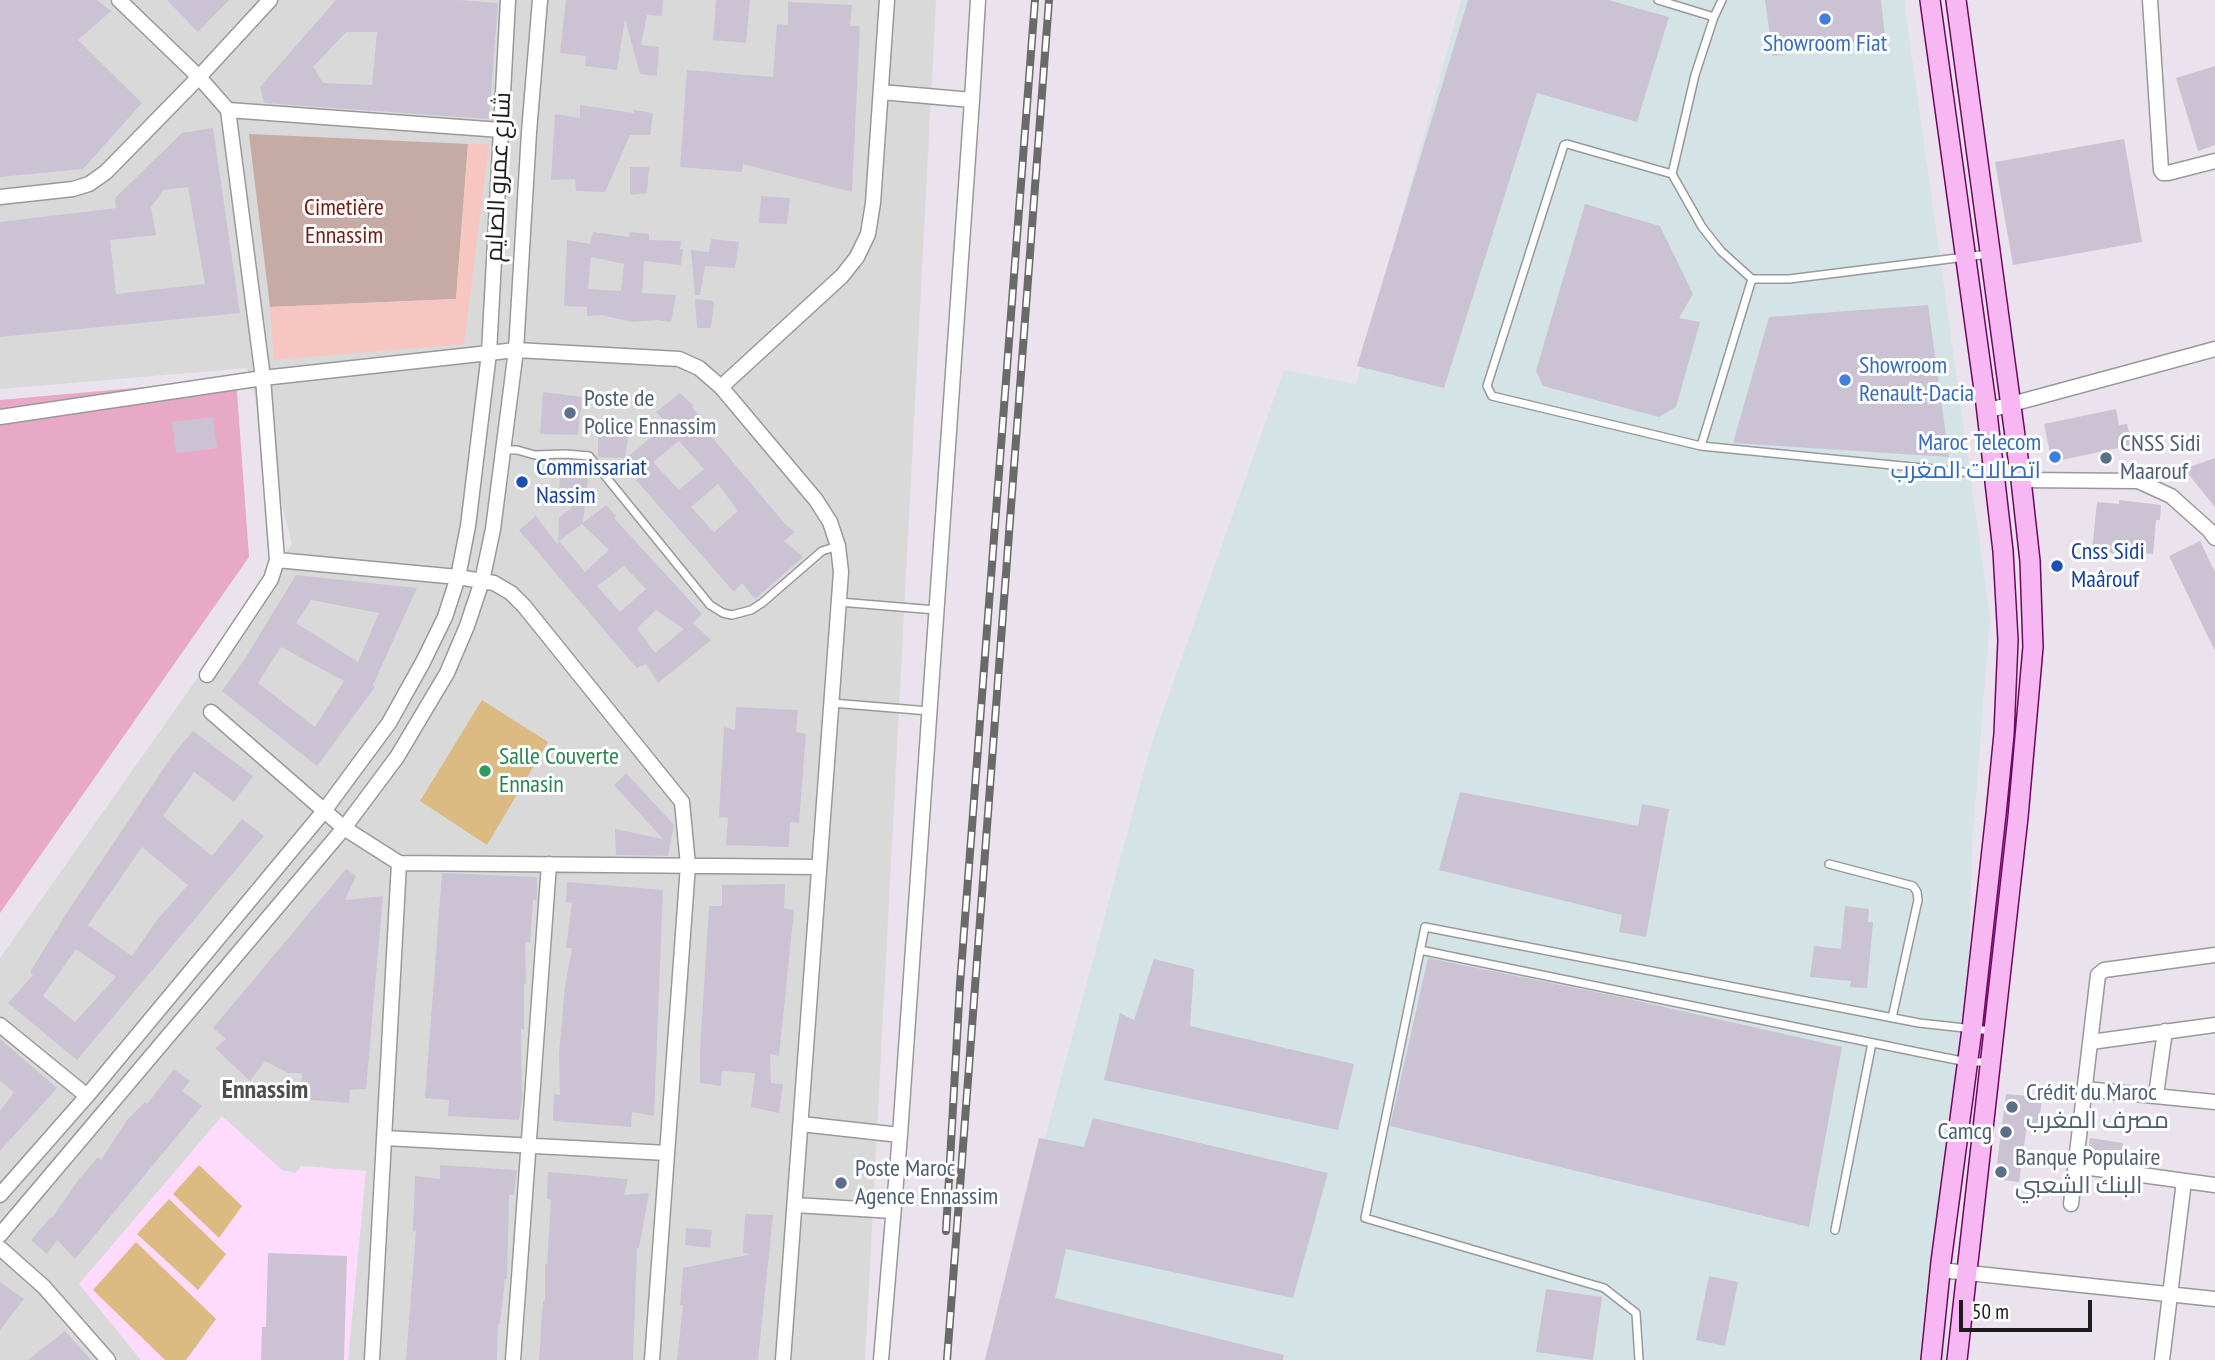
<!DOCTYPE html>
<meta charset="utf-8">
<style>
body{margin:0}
#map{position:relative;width:2215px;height:1360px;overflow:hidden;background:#eae2ed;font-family:"PT Sans Narrow",sans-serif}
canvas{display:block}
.scale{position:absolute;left:1959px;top:1300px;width:133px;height:32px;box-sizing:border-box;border:4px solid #1c1c1c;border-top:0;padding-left:9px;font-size:21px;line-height:24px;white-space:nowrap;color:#1c1c1c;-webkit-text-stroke:5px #fff;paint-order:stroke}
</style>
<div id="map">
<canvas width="2215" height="1360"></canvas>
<div class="scale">50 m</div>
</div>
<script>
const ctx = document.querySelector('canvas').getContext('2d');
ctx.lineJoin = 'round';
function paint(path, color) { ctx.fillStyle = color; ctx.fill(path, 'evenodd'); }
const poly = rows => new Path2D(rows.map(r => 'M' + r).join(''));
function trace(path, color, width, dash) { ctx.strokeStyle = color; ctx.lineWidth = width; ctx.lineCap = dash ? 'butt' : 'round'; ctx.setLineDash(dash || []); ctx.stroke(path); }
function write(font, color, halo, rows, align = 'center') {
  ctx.font = font + ' "PT Sans Narrow",Cairo,sans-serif'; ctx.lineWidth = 6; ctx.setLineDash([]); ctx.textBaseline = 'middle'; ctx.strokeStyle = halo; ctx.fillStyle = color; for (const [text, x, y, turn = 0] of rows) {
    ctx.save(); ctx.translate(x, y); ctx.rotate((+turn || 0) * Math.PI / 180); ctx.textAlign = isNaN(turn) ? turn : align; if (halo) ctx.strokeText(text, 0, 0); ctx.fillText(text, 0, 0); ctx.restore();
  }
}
paint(poly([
 [0,0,936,0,865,1360,0,1360,0,958,292,544,247,368,0,389]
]), '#d9d9da');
paint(poly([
 [1461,0,1904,0,1990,617,1972,846,1966,1071,1945,1360,985,1360,1151,745,1284,370,1356,384]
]), '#d4e3e6');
paint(poly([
 [222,1116,282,1170,296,1173,301,1166,366,1171,348,1360,141,1360,79,1284]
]), '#fedbfd');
paint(poly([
 [236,379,249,557,0,913,0,400]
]), '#e7a9c6');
paint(poly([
 [249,134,468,144,456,299,270,307]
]), '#c6aaa4');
paint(poly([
 [468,144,489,144,464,344,274,360,270,307,456,299]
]), '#f7c6c0');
paint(poly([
 [482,700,548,742,487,845,420,801],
 [199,1165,242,1206,219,1238,173,1194],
 [169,1199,226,1254,198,1290,137,1234],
 [136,1242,216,1319,186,1360,165,1360,93,1290]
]), '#dbbb82');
paint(poly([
 [0,0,97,0,111,11,78,40,142,103,83,169,0,177],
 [167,0,229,0,198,32],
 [336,0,459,0,498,3,489,119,264,103,260,87],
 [346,32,377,32,372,85,323,83,313,67],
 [566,0,663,0,662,16,647,15,641,45,659,47,657,76,640,74,625,19,617,70,585,66,586,56,560,53],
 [716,0,750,0,746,43,713,40],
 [1468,0,1608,0,1669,17,1637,122,1537,93,1444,388,1357,366],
 [1765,0,1881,0,1885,37,1773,56],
 [788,2,852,5,850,26,860,26,852,192,743,164,742,172,680,167,687,70,773,77,777,24,788,25],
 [2215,66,2215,145,2198,151,2176,78],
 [580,105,634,113,634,110,653,113,650,135,630,135,605,192,576,191,575,179,551,180,555,114,580,118],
 [213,128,240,313,0,337,0,222,116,208,115,198,182,133],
 [188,187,205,284,116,294,110,240,156,235,151,207,164,190],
 [2124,139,2142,242,2013,265,1995,162],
 [630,167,649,167,647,193,630,195],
 [761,196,790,198,787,224,759,223],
 [1585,204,1660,226,1693,294,1679,318,1700,322,1676,407,1659,417,1543,386,1536,371],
 [593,232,629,237,630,232,649,234,649,240,681,241,680,249,683,249,681,265,644,261,642,293,676,295,671,322,657,320,632,322,601,315,587,316,587,307,564,306,567,240,590,244],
 [591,257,624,264,621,291,588,289],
 [711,239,739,242,735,268,705,266,700,295,695,295,691,250,709,252],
 [695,299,714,301,711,328,697,328],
 [1928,305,1949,457,1733,443,1769,317],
 [543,392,582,397,578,435,540,434],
 [680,393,694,406,692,407,713,432,710,435,785,524,795,532,784,541,803,557,755,599,742,583,734,592,636,480,642,473,629,456,657,432,676,433,656,412],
 [679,441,704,469,679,490,653,462],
 [718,484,738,511,714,532,691,507],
 [2116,409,2119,425,2127,424,2132,445,2052,462,2044,424],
 [213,417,217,448,176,453,172,422],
 [598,429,629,431,625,458,598,457],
 [2215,458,2215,507,2184,469],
 [561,460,586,462,589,466,587,490,559,493],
 [586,495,583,523,606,505,616,516,614,518,702,614,693,623,711,640,658,683,646,664,637,668,627,657,519,530,536,516,558,545,559,518],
 [582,524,609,550,585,572,559,541],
 [624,566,646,589,620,612,597,586],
 [656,610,684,629,655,653,637,628],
 [2119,500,2161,505,2160,520,2156,520,2153,554,2136,553,2136,556,2092,551,2097,502,2119,504],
 [2200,541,2215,572,2215,651,2169,556],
 [296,575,417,588,373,685,375,687,317,766,222,691,246,657],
 [311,600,379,613,358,662,296,623],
 [281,647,344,681,315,727,258,683],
 [736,707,798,710,796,732,806,734,799,823,790,822,789,847,726,845,728,818,719,817,724,727,735,730],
 [193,731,253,776,234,802,194,772,163,816,212,856,242,819,264,836,77,1060,8,1003,33,975,30,972,66,914,172,756],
 [142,847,188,885,157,920,132,956,88,925],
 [76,949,116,977,75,1022,43,996],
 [626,773,674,825,668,856,616,855,615,829,663,839,614,785],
 [1460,792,1638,826,1642,804,1669,809,1646,937,1619,932,1622,915,1439,870],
 [346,869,356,876,345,900,383,896,366,1089,350,1090,349,1103,300,1099,302,1073,288,1073,265,1061,250,1081,215,1048,226,1039,213,1028],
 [442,873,537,877,537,900,533,900,530,943,525,942,526,984,524,983,524,1029,521,1029,522,1099,519,1120,448,1116,449,1100,425,1098],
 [567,882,663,890,654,1116,632,1112,631,1127,553,1121,554,1094,560,1095,559,1053,565,987,572,948,566,948,572,903,566,902],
 [785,884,784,908,794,910,779,1056,770,1054,771,1083,783,1084,779,1113,751,1107,755,1073,722,1071,721,1086,700,1083,700,1050,709,906,722,906,722,885],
 [1845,906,1869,909,1868,922,1873,922,1867,988,1850,987,1851,981,1810,977,1814,946,1841,949],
 [1428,958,1620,997,1842,1047,1809,1227,1390,1126],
 [1154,959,1194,969,1190,1026,1354,1064,1338,1130,1104,1080,1120,1013,1134,1020],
 [0,1039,57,1088,0,1151,0,1111,14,1092,0,1081],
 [174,1069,190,1081,182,1091,202,1106,75,1259,57,1240,47,1254,31,1240,51,1217,52,1218,79,1179,98,1157,101,1160,127,1120,145,1102,147,1104],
 [2006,1094,2042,1097,2039,1126,2027,1125,2019,1182,1995,1179],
 [1093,1118,1328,1173,1293,1298,1066,1249,1055,1298,1284,1355,1283,1360,985,1360,1039,1138,1084,1147],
 [2090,1138,2123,1143,2120,1162,2088,1157],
 [440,1165,517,1170,514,1195,509,1195,507,1279,505,1279,500,1324,498,1324,497,1360,406,1360,416,1231,413,1232,415,1176,440,1179],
 [548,1172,628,1179,624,1195,649,1193,639,1248,637,1248,633,1360,539,1360,543,1301,545,1301,545,1264,547,1264,551,1200,547,1199],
 [745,1214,773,1215,758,1360,677,1360,683,1305,680,1305,683,1268,752,1254,743,1253],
 [686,1228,712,1230,710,1248,685,1245],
 [268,1253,347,1256,344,1360,261,1360,262,1327,266,1327],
 [1709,1276,1738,1282,1725,1346,1696,1340],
 [0,1282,24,1299,0,1330],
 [1546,1289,1602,1297,1593,1360,1536,1352],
 [65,1331,91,1360,28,1360]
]), '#cbc3d4');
const lane = poly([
 [1658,0,1714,17],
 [1672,174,1567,144,1564,145,1487,386,1492,396,1701,446,1993,475],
 [1752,279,1789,279,1989,254],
 [1701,446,1752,279,1721,251,1702,227,1672,174,1695,75,1714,17,1722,0],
 [503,450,517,450,535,455,566,454,589,456,710,605,723,613,732,615,751,610,762,603,822,551,838,546],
 [839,602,936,610],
 [832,703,929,711],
 [1829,864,1913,886,1917,892,1918,900,1892,1018],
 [1420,950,1917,1052,1967,1062,1989,1062],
 [1835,1230,1872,1043],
 [1639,1360,1636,1313,1604,1288,1365,1218,1425,927,1919,1023,1992,1031]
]);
const street = poly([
 [119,0,199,77,228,110,263,378,277,560,271,579,207,675],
 [2150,0,2161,170,2163,173,2168,173,2215,161],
 [881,92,972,100,900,1135,881,1360],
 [972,100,978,0],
 [228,110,501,130],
 [0,197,73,189,89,184,106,172,199,77,270,0],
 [721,387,842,276,857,257,868,234,873,203,887,0],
 [1986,411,2215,349],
 [0,417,263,378,516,350,679,359,699,368,721,387,816,500,830,522,838,546,841,572,783,1360],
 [2021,480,2138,481,2171,496,2209,530,2215,538],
 [277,560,458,577,494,583,511,593,524,606,682,802,688,865,652,1360],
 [211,712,344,828,399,863,372,1360],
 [399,863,819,867],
 [0,1025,87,1096],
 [2091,1042,2215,1025],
 [2085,1089,2215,1102],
 [2156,1095,2165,1031],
 [801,1124,900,1135],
 [385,1138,667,1153],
 [2076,1166,2215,1185],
 [0,1195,87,1096,324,811,389,723,423,662,445,617,458,577,468,526,489,353,508,0],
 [2071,1204,2098,975,2104,970,2215,955],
 [795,1205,893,1211],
 [0,1235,344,828,397,757,447,673,467,626,482,581,493,529,516,350,529,132,540,0],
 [0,1248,44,1287,108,1360],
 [1940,1270,2215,1299],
 [513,1360,549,864],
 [2162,1360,2184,1181]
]);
const secondary = poly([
 [1930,0,1986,404,2003,551,2008,640,2004,734,1996,814,1972,1029,1941,1262,1931,1360],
 [1956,0,2021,480,2030,561,2033,647,2018,817,1957,1360]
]);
trace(lane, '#999', 10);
trace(street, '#999', 17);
trace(secondary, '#6f0861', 22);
trace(lane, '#fff', 7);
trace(street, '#fff', 14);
trace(secondary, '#f7b7f2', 19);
const rail = poly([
 [946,1231,960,984,1035,0],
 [947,1360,1049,0]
]);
trace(rail, '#6a6a6a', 8);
trace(rail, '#fff', 5, [16]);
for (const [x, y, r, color] of [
 [1825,19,7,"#3f7fe0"],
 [1845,380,7,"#3f7fe0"],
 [570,413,7,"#5c6f8a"],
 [2055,457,7,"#3f7fe0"],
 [2106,458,7,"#5c6f8a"],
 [522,482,7,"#1a4fb4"],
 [2057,566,7,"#1a4fb4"],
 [485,771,7,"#2e9e5b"],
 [2012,1107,7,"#5c6f8a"],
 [2006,1132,7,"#5c6f8a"],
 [2001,1172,7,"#5c6f8a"],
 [841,1183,7,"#5c6f8a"]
]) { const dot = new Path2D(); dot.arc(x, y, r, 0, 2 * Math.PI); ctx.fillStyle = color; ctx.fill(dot); trace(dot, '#fff', 2.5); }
write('24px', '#366cbe', '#fff', [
 ["Showroom Fiat",1825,44],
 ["Showroom",1859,366,"left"],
 ["Renault-Dacia",1859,394,"left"],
 ["Maroc Telecom",2041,443,"right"],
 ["اتصالات المغرب",2041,471,"right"]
]);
write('24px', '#1c1c1c', '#fff', [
 ["شارع عمرو الصايم",499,177,-87]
]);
write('24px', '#761a0f', '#fff', [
 ["Cimetière",344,208],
 ["Ennassim",344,236]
]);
write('24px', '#4e5e75', '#fff', [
 ["Poste de",584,399],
 ["Police Ennassim",584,427],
 ["CNSS Sidi",2120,444],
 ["Maarouf",2120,472],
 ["Crédit du Maroc",2026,1093],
 ["مصرف المغرب",2026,1121],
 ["Camcg",1992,1132,"right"],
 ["Banque Populaire",2015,1158],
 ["البنك الشعبي",2015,1186],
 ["Poste Maroc",855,1169],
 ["Agence Ennassim",855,1197]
], 'left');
write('24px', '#164399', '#fff', [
 ["Commissariat",536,468],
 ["Nassim",536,496],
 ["Cnss Sidi",2071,552],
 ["Maârouf",2071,580]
], 'left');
write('24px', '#27864d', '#fff', [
 ["Salle Couverte",499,757],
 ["Ennasin",499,785]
], 'left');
write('bold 26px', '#4f4f4f', '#fff', [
 ["Ennassim",265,1091]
]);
</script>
